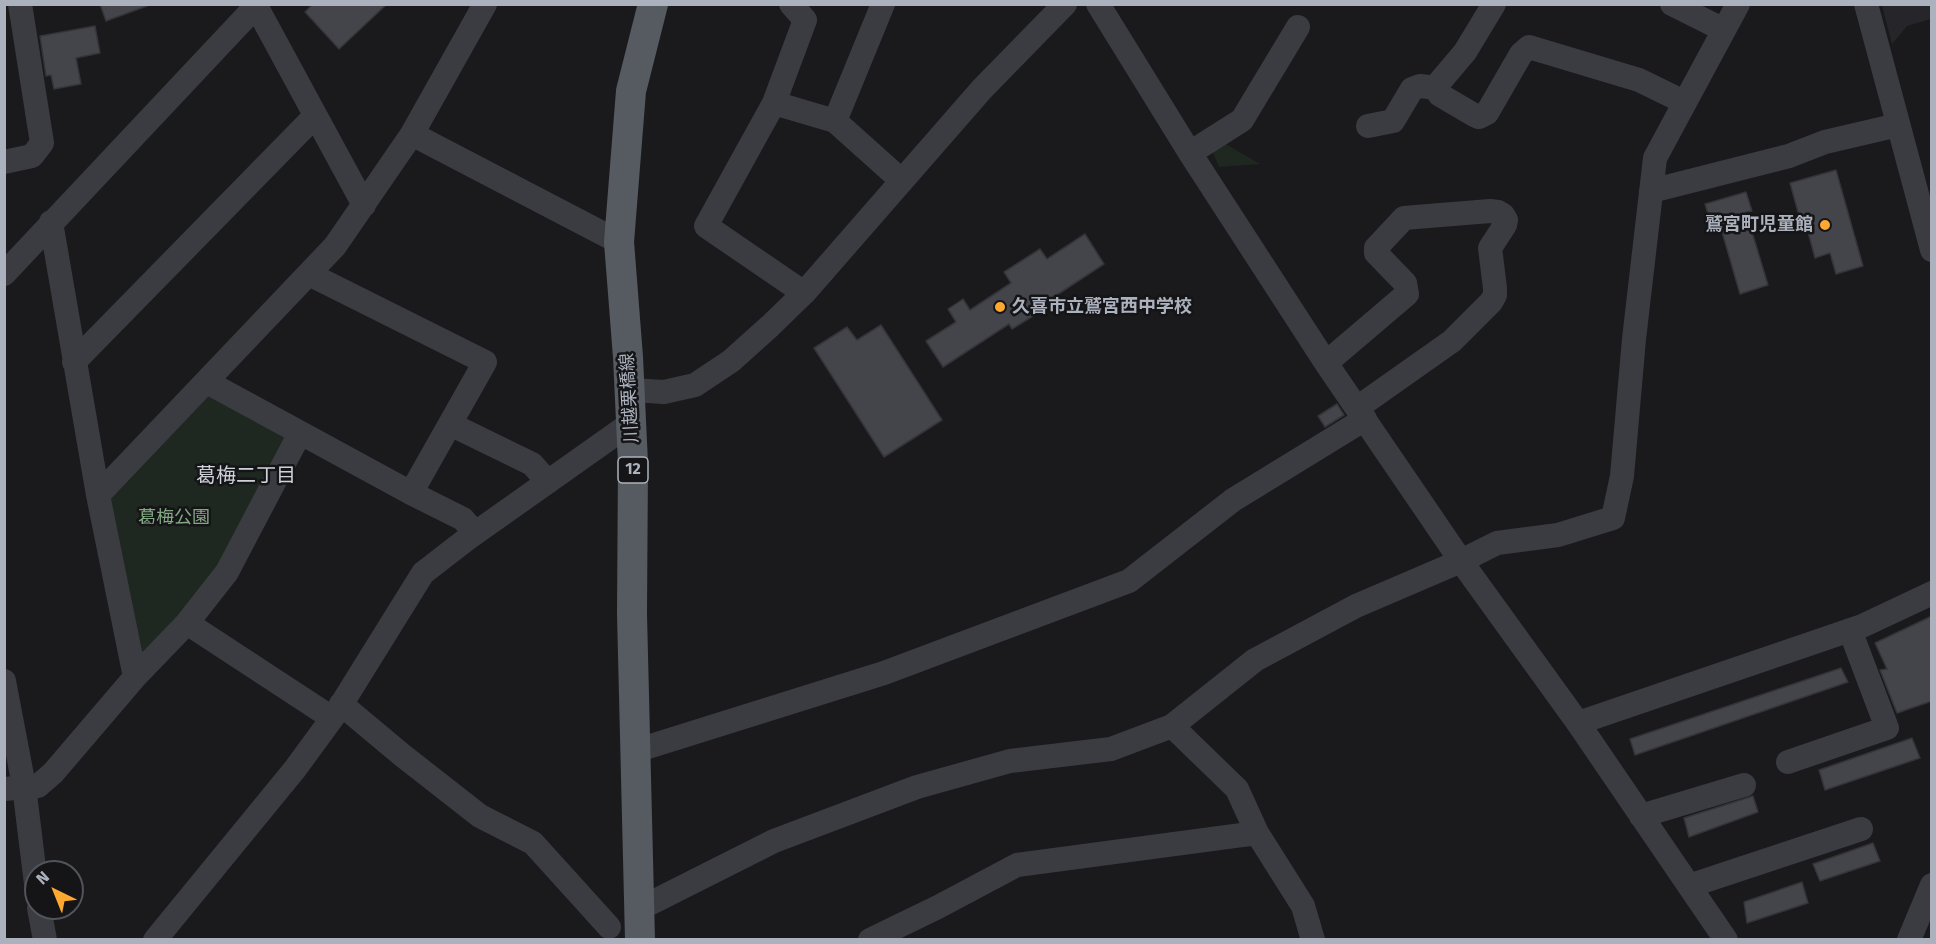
<!DOCTYPE html>
<meta charset="utf-8">
<style>
body{margin:0}
#map{position:relative;width:1936px;height:944px;overflow:hidden;background:#1a1a1d;font-family:"Fira Sans",sans-serif}
canvas{display:block}
.frame{position:absolute;inset:0;border:6px solid #acb2bd;pointer-events:none}
.north{position:absolute;left:24px;top:860px;width:60px;height:60px;box-sizing:border-box;background:#151518;border:2px solid #51545a;border-radius:50%;rotate:317deg;font-size:16px;font-weight:700;line-height:24px;text-align:center;color:#acb2bd}
.north::after{content:'';display:block;margin:auto;width:21px;height:27px;background:#fea831;clip-path:polygon(50% 0,100% 100%,50% 72%,0 100%)}
</style>
<div id="map">
<canvas width="1936" height="944"></canvas>
<div class="frame"></div>
<div class="north">N</div>
</div>
<script>
const ctx = document.querySelector('canvas').getContext('2d');
ctx.lineJoin = 'round';
function paint(path, color) { ctx.fillStyle = color; ctx.fill(path, 'evenodd'); }
const poly = rows => new Path2D(rows.map(r => 'M' + r).join(''));
function trace(path, color, width, dash) { ctx.strokeStyle = color; ctx.lineWidth = width; ctx.lineCap = dash ? 'butt' : 'round'; ctx.setLineDash(dash || []); ctx.stroke(path); }
function write(font, color, halo, rows, align = 'center') {
  ctx.font = font + ' "Fira Sans","Noto Sans JP",sans-serif'; ctx.lineWidth = 5; ctx.setLineDash([]); ctx.textBaseline = 'middle'; ctx.strokeStyle = halo; ctx.fillStyle = color; for (const [text, x, y, turn = 0] of rows) {
    ctx.save(); ctx.translate(x, y); ctx.rotate((+turn || 0) * Math.PI / 180); ctx.textAlign = isNaN(turn) ? turn : align; if (halo) ctx.strokeText(text, 0, 0); ctx.fillText(text, 0, 0); ctx.restore();
  }
}
paint(poly([
 [1882,5,1931,5,1931,19,1907,26,1892,44]
]), '#26262a');
paint(poly([
 [1222,142,1260,164,1219,167,1211,148],
 [208,390,290,436,218,569,180,617,138,659,104,497]
]), '#1f2820');
const building = poly([
 [100,4,147,4,147,6,106,21,100,4],
 [313,4,387,4,339,49,305,12,313,4],
 [95,26,100,53,76,58,81,84,54,89,51,75,46,76,40,36,95,26],
 [1836,170,1863,266,1836,274,1830,253,1815,258,1808,232,1804,234,1790,183,1836,170],
 [1746,192,1752,211,1746,212,1768,285,1740,294,1720,225,1712,227,1705,204,1746,192],
 [1085,234,1104,264,1031,312,1033,316,1012,329,1009,324,943,367,926,341,956,322,948,309,963,299,970,310,1011,283,1004,272,1040,249,1047,259,1085,234],
 [881,325,942,420,884,457,814,348,847,327,857,340,881,325],
 [1337,404,1344,415,1325,427,1318,416,1337,404],
 [1932,616,1932,701,1897,713,1880,670,1887,669,1875,643,1932,616],
 [1841,668,1848,682,1635,755,1630,739,1841,668],
 [1912,738,1920,758,1825,790,1819,770,1912,738],
 [1753,796,1758,812,1689,837,1684,818,1753,796],
 [1873,843,1880,861,1820,881,1813,864,1873,843],
 [1802,882,1808,903,1747,923,1744,902,1802,882]
]);
paint(building, '#44454a');
trace(building, '#343439', 1.5);
trace(poly([
 [255,4,364,205],
 [1098,4,1190,153,1326,363,1461,561,1578,723,1726,940],
 [1494,4,1465,52,1437,85,1437,91,1440,95,1474,115,1479,117,1487,113,1521,54,1529,47,1639,80,1684,102],
 [1672,4,1724,30],
 [1866,4,1932,250],
 [774,103,805,20,791,4],
 [835,121,883,4],
 [1368,126,1393,121,1412,89,1420,86,1437,88],
 [412,134,619,242],
 [1190,153,1242,120,1298,27],
 [4,162,32,156,42,143,20,4],
 [1651,191,1789,156,1825,142,1898,125],
 [51,222,98,495,135,677],
 [4,274,258,4],
 [309,274,485,362,411,493],
 [804,293,706,226,774,103,835,121,902,181],
 [74,362,315,116],
 [1326,363,1407,294,1405,283,1376,253,1376,248,1404,218,1490,211,1498,212,1503,215,1506,220,1505,225,1490,248,1495,288,1495,295,1491,302,1452,341,1357,408],
 [207,382,411,493,463,519,475,533],
 [630,390,664,392,695,385,731,361,770,326,804,293,982,89,1065,4],
 [450,424,532,464,548,482],
 [98,495,335,246,412,134,485,4],
 [187,623,332,718],
 [4,681,24,786,36,884],
 [341,704,402,755,480,816,533,843,609,927],
 [1578,723,1862,626,1932,593],
 [1172,726,1237,789,1257,833,1303,906,1313,940],
 [635,751,884,673,1129,581,1233,500,1365,419],
 [1788,762,1887,728,1850,630],
 [4,789,38,786,53,773,135,677,187,623,227,572,300,433],
 [1641,816,1744,785],
 [1689,886,1861,829],
 [39,908,45,940],
 [639,909,774,841,917,787,1010,761,1111,749,1172,726,1255,660,1356,606,1461,561,1497,543,1558,535,1613,518,1622,476,1634,339,1655,158,1738,4],
 [155,940,295,769,336,713,423,573,467,539,631,423],
 [870,940,938,907,1017,865,1257,833],
 [1909,940,1932,885]
]), '#3b3c42', 24);
trace(poly([
 [640,940,632,614,633,463,628,357,619,242,631,91,653,4]
]), '#565a61', 30);
for (const [x, y, r, color] of [
 [1825,225,6,"#fea831"],
 [1000,307,6,"#fea831"]
]) { const dot = new Path2D(); dot.arc(x, y, r, 0, 2 * Math.PI); ctx.fillStyle = color; ctx.fill(dot); trace(dot, '#151518', 2); }
for (const [x, y, w] of [
 [633,470,30]
]) { const box = new Path2D(); box.roundRect(x - w / 2, y - 13, w, 26, 4.5); ctx.fillStyle = '#151518'; ctx.fill(box); trace(box, '#acb2bd', 1.5); }
write('bold 16px', '#acb2bd', null, [
 ["12",633,470]
]);
write('bold 18px', '#acb2bd', '#151518', [
 ["鷲宮町児童館",1813,225],
 ["久喜市立鷲宮西中学校",1012,307,"left"]
], 'right');
write('18px', '#acb2bd', '#151518', [
 ["川越栗橋線",630,398,-93]
]);
write('18px', '#82a982', '#151518', [
 ["葛梅公園",174,518]
]);
write('20px', '#cdd1d8', '#151518', [
 ["葛梅二丁目",246,476]
]);
</script>
